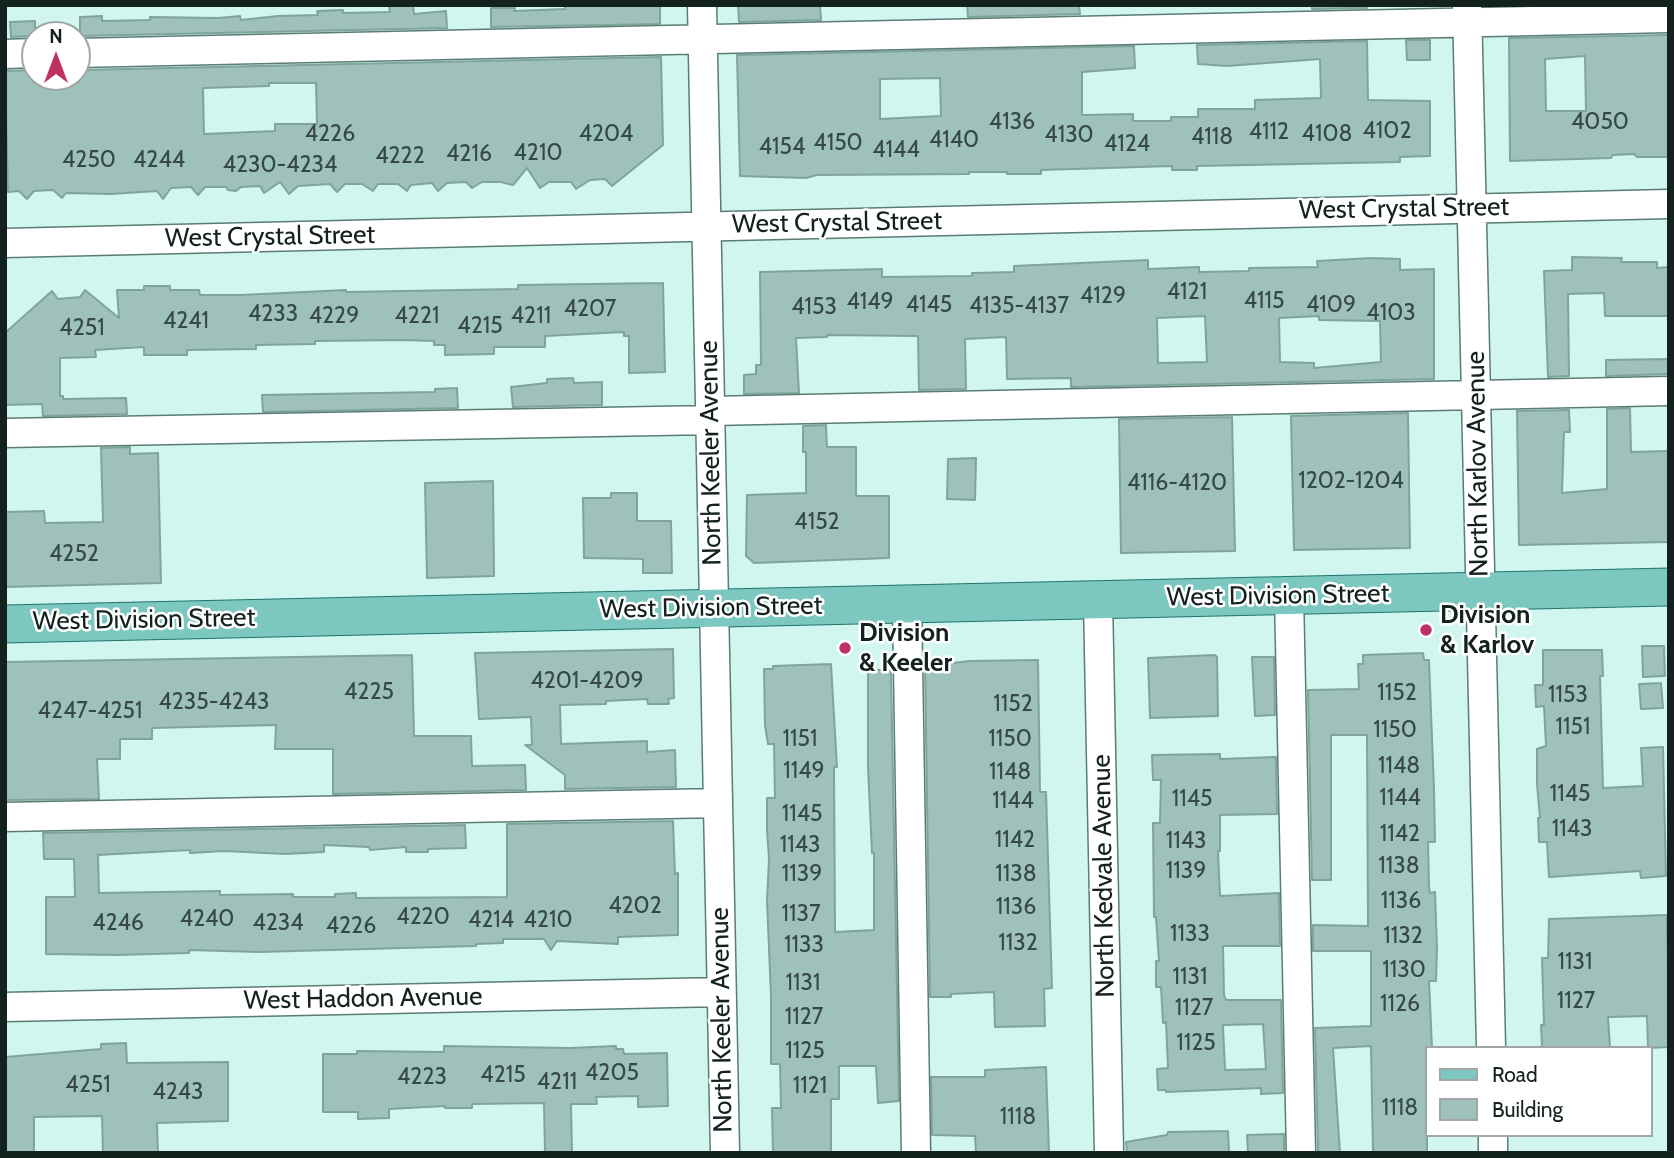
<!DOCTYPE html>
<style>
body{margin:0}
#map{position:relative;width:1674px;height:1158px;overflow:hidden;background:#d1f6f0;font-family:Cabin,sans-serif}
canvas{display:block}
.frame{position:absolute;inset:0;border:7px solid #13211f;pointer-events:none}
.legend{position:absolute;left:1425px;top:1046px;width:228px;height:91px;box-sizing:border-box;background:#fff;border:2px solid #a1a6a5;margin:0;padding:9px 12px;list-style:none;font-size:21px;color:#13211f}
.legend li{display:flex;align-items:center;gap:14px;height:35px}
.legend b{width:35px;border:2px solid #a1a6a5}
.north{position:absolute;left:21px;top:21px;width:70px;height:70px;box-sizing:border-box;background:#fff;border:2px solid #a1a6a5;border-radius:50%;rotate:0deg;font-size:19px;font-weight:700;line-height:28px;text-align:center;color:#13211f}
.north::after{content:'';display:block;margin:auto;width:24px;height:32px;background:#be3163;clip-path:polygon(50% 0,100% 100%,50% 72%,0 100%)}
</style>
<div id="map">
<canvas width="1674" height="1158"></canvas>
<div class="frame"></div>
<ul class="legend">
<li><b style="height:9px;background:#7cc7bf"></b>Road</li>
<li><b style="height:19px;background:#9ec1bb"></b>Building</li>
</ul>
<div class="north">N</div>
</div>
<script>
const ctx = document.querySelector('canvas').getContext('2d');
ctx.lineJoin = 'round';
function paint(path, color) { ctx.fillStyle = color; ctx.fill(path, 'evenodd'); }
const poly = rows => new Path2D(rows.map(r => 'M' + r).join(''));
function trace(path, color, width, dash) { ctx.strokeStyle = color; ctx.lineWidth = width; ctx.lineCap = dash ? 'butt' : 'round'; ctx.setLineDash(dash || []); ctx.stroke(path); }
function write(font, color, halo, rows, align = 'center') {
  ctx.font = font + ' Cabin,sans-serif'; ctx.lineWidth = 5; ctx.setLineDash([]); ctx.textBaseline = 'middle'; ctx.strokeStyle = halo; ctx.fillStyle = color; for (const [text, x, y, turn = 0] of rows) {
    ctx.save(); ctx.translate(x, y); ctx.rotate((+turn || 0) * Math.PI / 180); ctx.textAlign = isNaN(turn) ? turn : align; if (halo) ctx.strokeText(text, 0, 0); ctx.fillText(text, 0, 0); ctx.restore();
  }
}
const building = poly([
 [565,5,660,5,660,24,491,27,491,8,515,8,514,11,565,9,565,5],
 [738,5,820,5,821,20,739,22,738,5],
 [967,5,1079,5,1080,14,968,17,967,5],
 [1312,5,1367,5,1367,8,1312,9,1312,5],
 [389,6,413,6,414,14,446,11,447,28,80,36,80,17,102,16,102,21,150,20,150,17,218,18,240,16,241,20,278,16,318,15,317,11,343,10,343,13,390,12,389,6],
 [35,21,35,36,11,37,10,22,35,21],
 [1669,35,1669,157,1637,157,1634,154,1613,155,1611,158,1510,161,1509,38,1669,35],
 [1585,56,1586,111,1546,111,1545,59,1585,56],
 [1406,40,1430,40,1430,60,1407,60,1406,40],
 [1367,41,1368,100,1430,101,1430,156,1400,157,1400,162,1197,166,1197,170,1172,170,1172,166,1041,170,1041,174,1007,174,1007,172,969,172,969,174,817,175,806,178,740,176,737,55,1134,46,1135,68,1082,72,1082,115,1133,114,1133,121,1171,121,1171,117,1198,117,1198,109,1255,109,1255,100,1321,98,1320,59,1227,66,1198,64,1197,45,1367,41],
 [940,78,941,116,880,119,880,79,940,78],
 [661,57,663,145,612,186,605,179,590,180,576,189,571,182,549,182,540,188,527,168,513,185,501,182,482,182,472,188,466,182,447,183,438,191,432,183,411,185,407,191,398,184,378,184,373,191,362,184,345,184,337,192,330,184,298,186,289,194,280,182,264,193,260,186,241,187,236,191,228,190,226,187,205,187,198,195,191,187,171,188,163,199,157,191,111,194,66,193,62,198,53,190,34,191,27,199,19,191,8,192,5,71,35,70,35,77,80,77,80,70,661,57],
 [269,83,316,83,317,124,275,124,275,131,204,134,203,88,269,86,269,83],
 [1572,257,1622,258,1621,262,1657,262,1657,268,1669,267,1669,316,1605,316,1604,293,1568,294,1569,376,1548,377,1544,271,1572,270,1572,257],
 [1372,258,1400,259,1400,270,1434,269,1434,379,1071,387,1071,378,1007,379,1006,337,965,339,966,389,919,390,918,336,827,335,827,337,796,338,799,393,744,394,744,375,756,374,756,365,761,365,760,272,882,269,882,277,972,276,972,273,1014,272,1014,266,1148,260,1148,269,1199,267,1199,272,1249,271,1249,268,1318,267,1317,261,1372,258],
 [1205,316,1207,362,1158,363,1157,318,1205,316],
 [1319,316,1319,320,1380,321,1381,362,1314,368,1314,363,1280,362,1279,318,1319,316],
 [663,283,665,372,629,373,629,336,624,336,624,332,545,336,545,347,494,347,494,354,445,355,445,345,434,345,434,341,404,340,315,341,315,344,256,345,256,349,187,350,187,355,144,355,144,347,95,350,96,357,60,358,60,396,63,396,63,399,126,398,127,414,43,416,42,404,5,405,5,333,52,291,58,299,80,297,85,290,119,318,117,290,144,290,144,286,170,286,170,290,199,290,200,295,241,295,346,290,346,292,518,289,518,285,663,283],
 [1669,359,1669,374,1606,376,1606,360,1669,359],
 [573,378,574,383,602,382,602,405,513,407,511,387,547,383,547,379,573,378],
 [457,388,458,408,263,412,262,395,435,392,435,389,457,388],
 [1630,408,1631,452,1669,451,1669,542,1519,545,1517,411,1569,410,1570,432,1564,432,1562,493,1607,489,1607,409,1630,408],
 [1408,413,1410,548,1294,550,1291,416,1408,413],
 [1232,417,1235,551,1121,553,1119,419,1232,417],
 [826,425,827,447,856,447,856,496,889,496,889,558,754,563,746,556,747,495,806,493,806,452,803,452,803,426,826,425],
 [130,447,130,454,158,453,161,583,6,587,5,512,44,511,45,523,103,522,101,448,130,447],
 [976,458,975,500,947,499,948,459,976,458],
 [493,481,494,576,427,578,425,483,493,481],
 [611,493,637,493,637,521,671,521,672,573,643,573,643,559,584,558,583,498,611,498,611,493],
 [1642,646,1664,646,1665,676,1643,677,1642,646],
 [673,649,674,698,668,699,669,704,648,704,647,699,606,701,606,704,560,705,561,744,647,741,647,752,675,750,676,787,565,789,565,775,525,745,532,745,531,717,479,719,475,653,673,649],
 [1543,650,1602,650,1603,676,1600,676,1603,788,1643,786,1641,748,1663,747,1666,876,1641,878,1640,871,1549,877,1547,842,1539,842,1538,818,1540,818,1537,784,1537,749,1546,746,1544,706,1536,707,1535,685,1543,685,1543,650],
 [1423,653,1424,660,1429,660,1434,789,1435,842,1428,842,1429,887,1430,893,1435,892,1437,949,1436,981,1429,981,1432,1048,1427,1048,1427,1153,1373,1153,1371,1046,1333,1048,1340,1153,1318,1153,1315,1028,1371,1026,1371,951,1313,951,1313,925,1368,926,1367,735,1331,735,1331,880,1312,880,1308,690,1359,689,1358,664,1363,664,1363,655,1423,653],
 [412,655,414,736,471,736,472,766,525,765,526,790,333,794,333,749,275,749,276,725,152,728,152,739,120,739,120,759,97,759,99,799,5,800,5,662,412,655],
 [1215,655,1217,657,1218,716,1150,718,1148,658,1215,655],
 [1252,657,1274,657,1275,715,1255,716,1252,657],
 [1038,660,1040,792,1046,792,1052,988,1044,989,1045,1026,995,1027,994,992,951,994,951,997,930,997,925,666,970,661,1038,660],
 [831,664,837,767,834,767,835,932,874,930,874,853,872,853,868,767,868,670,891,670,899,1101,878,1103,876,1066,839,1066,839,1099,831,1099,831,1153,773,1153,772,1108,781,1108,780,1064,771,1064,771,996,767,901,769,859,767,830,767,798,775,798,774,744,768,744,765,725,764,669,773,669,773,666,831,664],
 [1661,683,1663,708,1641,709,1639,684,1661,683],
 [1220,754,1220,759,1276,757,1277,814,1220,815,1220,851,1218,851,1220,896,1279,893,1280,946,1223,946,1224,995,1226,1000,1281,1000,1283,1093,1261,1094,1261,1088,1166,1092,1166,1090,1158,1090,1157,1069,1168,1068,1166,1022,1163,1023,1161,987,1156,987,1156,961,1159,961,1156,917,1154,917,1153,823,1160,823,1161,780,1153,780,1152,755,1220,754],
 [1263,1024,1266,1069,1225,1070,1223,1025,1263,1024],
 [673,821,675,874,678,873,678,935,618,937,618,944,557,941,551,950,544,939,503,939,503,943,476,944,476,946,259,952,189,950,189,953,116,955,46,954,46,897,75,897,74,859,44,859,43,833,465,825,466,848,428,849,428,852,406,852,406,847,370,850,369,847,324,845,324,852,286,854,224,851,190,853,190,850,98,855,99,893,220,891,220,895,293,894,293,897,335,897,335,894,356,893,356,898,507,897,507,824,673,821],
 [1667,915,1669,1047,1648,1048,1647,1016,1608,1017,1610,1047,1542,1047,1541,1025,1544,1025,1542,958,1548,958,1549,919,1667,915],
 [126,1043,127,1063,228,1062,228,1121,157,1123,158,1153,103,1153,102,1116,34,1117,34,1153,5,1153,5,1057,101,1049,101,1044,126,1043],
 [444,1046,570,1048,616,1046,616,1049,623,1049,624,1054,667,1053,668,1106,638,1107,638,1096,596,1097,597,1104,571,1104,572,1153,545,1153,544,1103,472,1104,472,1108,445,1108,445,1106,389,1109,389,1118,358,1119,358,1112,323,1112,323,1054,357,1054,357,1051,444,1052,444,1046],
 [1046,1067,1049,1153,976,1153,975,1136,932,1135,931,1077,985,1077,985,1070,1046,1067],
 [1228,1131,1229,1153,1127,1153,1126,1142,1167,1135,1168,1132,1228,1131],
 [1284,1134,1284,1153,1248,1153,1247,1135,1284,1134]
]);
paint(building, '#9ec1bb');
trace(building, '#80a39d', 2);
const minor = poly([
 [702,5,725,1153],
 [1467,5,1491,1048],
 [77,53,1669,18],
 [5,54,35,53],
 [5,243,1669,204],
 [710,411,1669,391],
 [5,433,710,420],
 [1289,595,1301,1153],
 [1098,600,1109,1153],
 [907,604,916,1153],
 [5,817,718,803],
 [5,1007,721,992],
 [1493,1135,1493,1153]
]);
const major = poly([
 [5,624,1669,587]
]);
trace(minor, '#5a7c76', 31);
trace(major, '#1e756c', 39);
trace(minor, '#fff', 28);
trace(major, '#7cc7bf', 37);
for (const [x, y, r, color] of [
 [1426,630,7,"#be3163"],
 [845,648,7,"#be3163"]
]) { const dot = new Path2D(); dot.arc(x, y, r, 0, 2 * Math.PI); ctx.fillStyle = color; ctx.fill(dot); trace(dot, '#fff', 2.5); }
write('23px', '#364946', null, [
 ["4136",1012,122],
 ["4050",1600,122],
 ["4102",1387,131],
 ["4112",1269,132],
 ["4226",330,134],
 ["4204",606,134],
 ["4108",1327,134],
 ["4130",1069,135],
 ["4118",1212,137],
 ["4140",954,140],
 ["4150",838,143],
 ["4124",1127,144],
 ["4154",782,147],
 ["4144",896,150],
 ["4210",538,153],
 ["4216",469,154],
 ["4222",400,156],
 ["4250",89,160],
 ["4244",159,160],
 ["4230-4234",280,165],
 ["4121",1187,292],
 ["4129",1103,296],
 ["4115",1264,301],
 ["4149",870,302],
 ["4145",929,305],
 ["4109",1331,305],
 ["4135-4137",1019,306],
 ["4153",814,307],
 ["4207",590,309],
 ["4103",1391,313],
 ["4233",273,314],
 ["4229",334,316],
 ["4221",417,316],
 ["4211",531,316],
 ["4241",186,321],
 ["4215",480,326],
 ["4251",82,328],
 ["1202-1204",1351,481],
 ["4116-4120",1177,483],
 ["4152",817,522],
 ["4252",74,554],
 ["4201-4209",587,681],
 ["4225",369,692],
 ["1152",1397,693],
 ["1153",1568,695],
 ["4235-4243",214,702],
 ["1152",1013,704],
 ["4247-4251",90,711],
 ["1151",1573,727],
 ["1150",1395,730],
 ["1151",800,739],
 ["1150",1010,739],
 ["1148",1399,766],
 ["1149",804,771],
 ["1148",1010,772],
 ["1145",1570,794],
 ["1144",1400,798],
 ["1145",1192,799],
 ["1144",1013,801],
 ["1145",802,814],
 ["1143",1572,829],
 ["1142",1400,834],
 ["1142",1015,840],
 ["1143",1186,841],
 ["1143",800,845],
 ["1138",1399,866],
 ["1139",1186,871],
 ["1139",802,874],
 ["1138",1016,874],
 ["1136",1401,901],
 ["4202",635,906],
 ["1136",1016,907],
 ["1137",801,914],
 ["4220",423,917],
 ["4240",207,919],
 ["4214",491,920],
 ["4210",548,920],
 ["4246",118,923],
 ["4234",278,923],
 ["4226",351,926],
 ["1133",1190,934],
 ["1132",1403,936],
 ["1132",1018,943],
 ["1133",804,945],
 ["1131",1575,962],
 ["1130",1404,970],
 ["1131",1190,977],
 ["1131",803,983],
 ["1127",1576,1001],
 ["1126",1400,1004],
 ["1127",1194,1008],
 ["1127",804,1017],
 ["1125",1196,1043],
 ["1125",805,1051],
 ["4205",612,1073],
 ["4215",503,1075],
 ["4223",422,1077],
 ["4211",557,1082],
 ["4251",88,1085],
 ["1121",810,1086],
 ["4243",178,1092],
 ["1118",1400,1108],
 ["1118",1018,1117]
]);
write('26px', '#13211f', '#fff', [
 ["West Crystal Street",1404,209,-1],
 ["West Crystal Street",837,223,-1],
 ["West Crystal Street",270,237,-1],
 ["North Keeler Avenue",711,453,-91],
 ["North Karlov Avenue",1478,464,-91],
 ["West Division Street",1278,596,-1],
 ["West Division Street",711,608,-1],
 ["West Division Street",144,620,-1],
 ["North Kedvale Avenue",1104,876,-91],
 ["West Haddon Avenue",363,999,-1],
 ["North Keeler Avenue",722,1020,-91]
]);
write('bold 26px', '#13211f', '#fff', [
 ["Division",1440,615],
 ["& Karlov",1440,645],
 ["Division",859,633],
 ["& Keeler",859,663]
], 'left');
</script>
